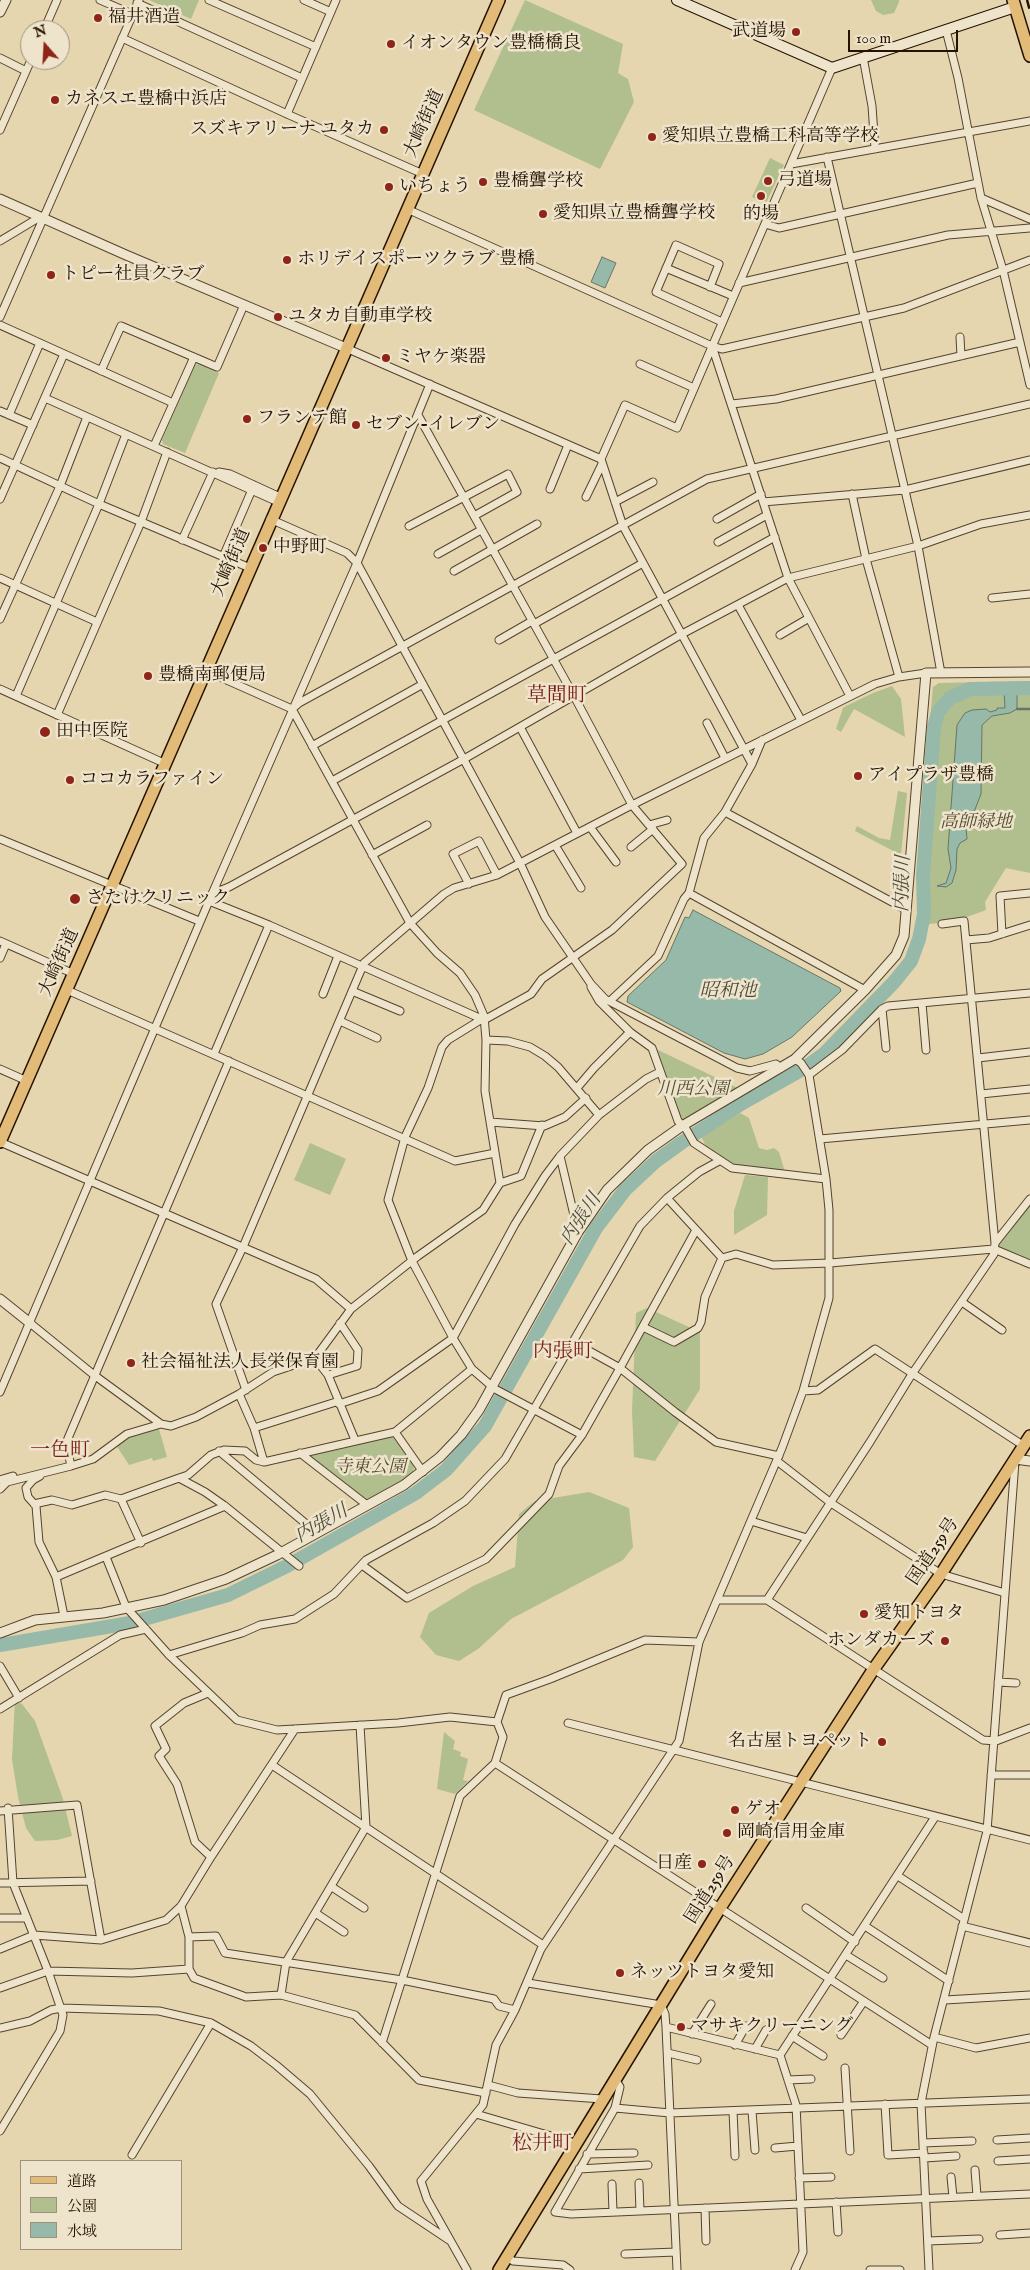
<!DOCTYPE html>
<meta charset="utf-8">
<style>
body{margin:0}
#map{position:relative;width:1030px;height:2270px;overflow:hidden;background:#e5d6b0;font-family:"IM FELL English","Noto Serif JP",serif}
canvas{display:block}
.legend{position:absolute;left:20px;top:2160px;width:162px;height:90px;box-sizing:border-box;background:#eee4cc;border:1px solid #9e907a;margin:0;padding:6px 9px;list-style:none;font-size:15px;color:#251200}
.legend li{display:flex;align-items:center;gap:10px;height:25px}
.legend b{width:25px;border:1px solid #9e907a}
.north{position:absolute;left:20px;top:20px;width:50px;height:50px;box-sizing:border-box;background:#eee4cc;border:1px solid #9e907a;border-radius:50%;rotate:341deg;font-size:14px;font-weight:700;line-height:20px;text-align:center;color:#251200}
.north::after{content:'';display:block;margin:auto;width:18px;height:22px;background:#8f2418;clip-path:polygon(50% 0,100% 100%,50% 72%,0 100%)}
.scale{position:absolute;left:848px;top:30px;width:110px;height:22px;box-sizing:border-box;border:2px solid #251200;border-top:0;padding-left:6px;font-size:15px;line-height:18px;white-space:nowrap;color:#251200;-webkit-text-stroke:4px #eee4cc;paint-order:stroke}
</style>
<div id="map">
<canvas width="1030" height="2270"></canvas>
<ul class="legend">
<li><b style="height:6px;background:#e2bb78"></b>道路</li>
<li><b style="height:14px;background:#b1be8e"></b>公園</li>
<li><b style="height:14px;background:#96b9aa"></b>水域</li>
</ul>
<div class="north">N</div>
<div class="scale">100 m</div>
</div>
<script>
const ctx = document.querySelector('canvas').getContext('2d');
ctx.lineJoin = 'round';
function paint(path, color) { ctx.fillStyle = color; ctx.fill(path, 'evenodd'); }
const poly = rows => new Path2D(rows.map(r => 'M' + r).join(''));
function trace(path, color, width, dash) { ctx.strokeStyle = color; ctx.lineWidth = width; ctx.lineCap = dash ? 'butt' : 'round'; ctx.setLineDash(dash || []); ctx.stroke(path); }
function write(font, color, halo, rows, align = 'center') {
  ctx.font = font + ' "IM FELL English","Noto Serif JP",serif'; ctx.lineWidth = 5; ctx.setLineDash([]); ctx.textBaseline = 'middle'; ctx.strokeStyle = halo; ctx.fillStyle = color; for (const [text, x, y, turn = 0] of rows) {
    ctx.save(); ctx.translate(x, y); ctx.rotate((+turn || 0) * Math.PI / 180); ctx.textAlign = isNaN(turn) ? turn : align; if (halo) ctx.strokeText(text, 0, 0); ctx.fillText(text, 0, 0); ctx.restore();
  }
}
paint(poly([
 [149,0,199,0,191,19],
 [525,0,623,44,618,73,628,79,634,102,600,169,474,110],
 [871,0,899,0,899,2,894,13,883,15,876,11],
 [770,158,784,165,766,203,752,197],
 [199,364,219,373,185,453,163,444,162,440,195,365],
 [1030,681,1030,873,1006,868,985,902,986,910,967,917,966,920,929,924,926,872,917,871,933,687,939,683],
 [892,686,901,699,905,737,854,709,841,732,836,729,843,708,846,706,873,693],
 [898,791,907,793,901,855,855,831,857,826,879,838,890,840],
 [656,1049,740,1089,683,1121,680,1120],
 [740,1113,749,1118,759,1148,767,1150,774,1148,779,1152,785,1172,730,1164,707,1149,701,1136],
 [310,1143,346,1159,330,1195,294,1180],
 [745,1175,768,1177,767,1215,734,1235,734,1211],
 [1030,1202,1030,1262,998,1249,998,1245],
 [647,1308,700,1332,700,1389,655,1461,634,1457,632,1411,636,1313],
 [156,1428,159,1429,167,1457,153,1461,152,1458,129,1465,116,1445,128,1437],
 [392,1435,415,1465,413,1471,404,1480,367,1500,309,1456,311,1454],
 [589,1492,629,1508,633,1547,623,1560,511,1619,478,1649,459,1661,436,1655,420,1637,429,1613,473,1586,515,1567,519,1514,535,1501],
 [15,1700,22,1704,35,1721,63,1799,72,1836,57,1840,35,1841,26,1828,18,1797,12,1759],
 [444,1732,455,1741,453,1749,461,1752,460,1756,468,1759,463,1780,468,1781,455,1794,437,1789]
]), '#b1be8e');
const water = poly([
 [602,257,616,263,605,288,591,282,602,257],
 [1004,691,1017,692,1017,709,1010,713,992,716,982,725,981,794,972,817,973,822,966,828,967,839,960,843,957,849,956,870,952,883,946,887,937,886,946,883,951,868,948,849,957,725,965,713,972,710,986,709,990,712,997,710,997,708,1005,708,1004,691],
 [693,910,840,988,841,991,792,1037,763,1054,745,1059,724,1053,627,1002,628,996,666,960,685,917,689,918,693,910]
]);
paint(water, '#96b9aa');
trace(water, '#697666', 1);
trace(poly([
 [1017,709,1030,709]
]), '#697666', 2.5);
trace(poly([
 [0,1645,130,1623,228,1595,287,1566,416,1493,446,1470,485,1426,596,1228,625,1190,656,1161,681,1143,741,1104,803,1069,824,1054,894,982,911,961,919,939,924,914,923,875,934,727,938,712,950,698,970,689,1030,688]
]), '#96b9aa', 14);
const minor = poly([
 [100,0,132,14],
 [209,0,316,47],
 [304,0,331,12],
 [137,3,302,78],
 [44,30,57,0],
 [946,30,958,78,981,198,1003,270,1030,385],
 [122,38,287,114,423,174],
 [863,57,872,106,875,149],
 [0,58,26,71],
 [287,114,336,0],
 [0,130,31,60],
 [827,157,918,546,941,673],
 [791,164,1030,121],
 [981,198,1030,219],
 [407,209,712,346,722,349,904,308,1030,260],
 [765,224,779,228,978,183],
 [0,241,40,217],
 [666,268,733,296],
 [739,283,948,235,1030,228],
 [710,287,719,264,676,245,656,292,722,322],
 [0,317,139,0],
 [0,325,173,403],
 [960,337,961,356],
 [712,346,788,578,850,696],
 [346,348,601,459],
 [640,364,694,388],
 [101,371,121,326,217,367,244,305],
 [45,398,278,502],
 [732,404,776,399,1020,342],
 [0,411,33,425],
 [9,415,40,343],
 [154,446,194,357],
 [0,458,99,504,250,568],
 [219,472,230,474,280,497],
 [550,489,568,445],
 [852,494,866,559,899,677],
 [586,497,602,464],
 [0,499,64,354],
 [615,502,653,482],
 [763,502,905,490,1030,460],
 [270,519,347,553,357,563,520,863,545,917,591,984,605,999,737,1068,750,1071,776,1064,781,1068],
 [717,519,761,494],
 [409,526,508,474,517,492,474,516],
 [182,540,213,472],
 [718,542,767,515],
 [438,554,481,530],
 [223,557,254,485],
 [454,571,537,524],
 [0,578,97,622],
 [992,598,1030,594],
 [738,605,801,720],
 [0,619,60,486,87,417],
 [534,624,643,563],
 [780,635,809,618],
 [499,640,532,621],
 [204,670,292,709],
 [0,689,166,764],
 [16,696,99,504,126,434],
 [57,715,141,522,167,452],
 [707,723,725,758],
 [520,727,577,833],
 [762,740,752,764,725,812,704,838,689,893,865,990],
 [312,746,423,684],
 [752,764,623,526,601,459,625,405,677,428,832,68],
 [332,781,775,537],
 [725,812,905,909],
 [649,825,667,820],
 [590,827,616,862],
 [0,839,199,921],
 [555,845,581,888],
 [631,847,653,829],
 [372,855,427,825],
 [469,884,453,854,479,841,497,875],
 [212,894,357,563,430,384],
 [209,901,269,925,484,1020,531,994,542,979,612,930,682,864,632,805,574,696,418,415],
 [1002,934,1000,896,1030,893],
 [966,940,989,938,1030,925],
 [0,941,74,974],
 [0,958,6,944],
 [591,987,599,1001,630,1032,652,1048,678,1121,686,1129,694,1143,732,1168,826,1179],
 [67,990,455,1161,495,1153],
 [352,991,400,1011],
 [323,994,338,956],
 [610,1001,658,956,684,899,689,893],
 [922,1003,926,1050],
 [882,1009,886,1048],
 [482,1019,448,1040,442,1047,428,1088,405,1137,388,1200,412,1261,453,1338,472,1369,495,1389,582,1435],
 [340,1021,377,1038],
 [486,1040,508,1041,530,1047,545,1056,558,1067,599,1115],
 [214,1054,269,925],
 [978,1058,1030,1052],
 [0,1069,27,1081],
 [809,1075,842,1050,882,1009,888,1006,1030,993],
 [577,1088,594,1068,630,1032],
 [981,1094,1030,1089],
 [490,1122,544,1126,565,1117,586,1098],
 [820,1139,1030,1120],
 [0,1142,316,1279,351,1309],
 [560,1156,578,1232],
 [500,1183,521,1176,542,1125],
 [995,1243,1030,1199],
 [722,1258,736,1254,773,1265,830,1263,994,1249,1030,1264],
 [962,1302,1002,1330],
 [643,1327,674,1342,698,1328,701,1322,705,1297,722,1258,667,1198],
 [573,1342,620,1368,675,1412,716,1442,779,1456],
 [328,1375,357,1366,358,1350,340,1323],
 [246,1390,216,1304,243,1247,364,963,444,894,454,888,497,875,632,805,875,684,899,677,926,673],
 [803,1391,818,1390,875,1349,1024,1446],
 [0,1392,212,894,229,887,464,759,682,634,788,578,918,546,981,524,1030,515],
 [239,1394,254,1428,264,1462,395,1432,472,1369],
 [339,1404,378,1391,453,1338,515,1224,545,1176,560,1156,599,1115,646,1079,660,1072],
 [161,1424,171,1426,196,1417,239,1394,273,1372,315,1358],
 [254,1428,339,1401],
 [395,1432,423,1472],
 [355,1440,328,1375,315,1358,351,1309,418,1256,483,1210,500,1183,485,1091,486,1040,484,1016,475,995,460,973,437,953,410,923,292,709,299,703,707,479,1030,404],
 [219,1451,317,1533],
 [300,1453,367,1505],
 [777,1461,831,1503,941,1574,1005,1593],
 [71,1466,66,1443,229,1061],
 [40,1476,33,1480,26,1488,28,1497,36,1506,39,1542,56,1577,64,1616],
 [179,1478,188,1475,211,1455,224,1450,245,1451,256,1460,264,1462],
 [0,1480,13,1476],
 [0,1489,7,1482,71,1466,93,1459,127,1434,161,1424,94,1375,30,1323],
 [121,1499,179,1478,205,1492,225,1506,299,1566],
 [34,1504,52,1500,72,1505,105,1495,121,1499,141,1543],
 [751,1521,807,1538],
 [106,1557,126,1607,169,1655,237,1720,277,1730,398,1723,450,1717,497,1722,506,1695,550,1679,645,1640,699,1642],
 [362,1565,407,1598,486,1559,549,1494,559,1466,582,1435,620,1368,696,1230],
 [56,1577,225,1506],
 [718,1600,767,1600,983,1740,996,1741,1030,1728],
 [767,1600,870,1442,912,1374,994,1254,995,1243,964,921,942,924],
 [169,1655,242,1633,260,1625,295,1619,334,1594,366,1560,433,1523,465,1501,505,1459,640,1226,667,1198,699,1172,719,1161],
 [0,1666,19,1698],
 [998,1682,1016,1683],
 [208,1693,184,1703,155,1726,166,1749,159,1756,177,1784,195,1842,211,1857],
 [0,1709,120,1635,146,1629],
 [568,1723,1030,1840],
 [495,1763,932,2045],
 [272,1765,543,1945],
 [991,1775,1030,1775],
 [0,1811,77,1805,101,1940],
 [898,1876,964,1919],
 [0,1883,91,1881],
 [332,1887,364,1908],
 [181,1906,189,1937,189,1969,194,1978,246,1997,281,1995,355,2015,419,2080,486,2093],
 [806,1908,855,1942],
 [317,1914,344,1932],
 [0,1918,27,1918],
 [865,1926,949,1981],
 [962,1926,1030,1943],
 [189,1937,216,1936,225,1953,402,1980,494,1999,499,2006,515,2010],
 [0,1949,34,1935,101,1940,166,1920,181,1906,211,1857,295,1729],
 [846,1955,883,1978],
 [528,1983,661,2005,665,2014,666,2027,677,2270],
 [0,1988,48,1971,132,1973,189,1969],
 [281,1995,286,1962,366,1827,360,1725],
 [945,2000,1030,1995],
 [666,2027,780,2055],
 [0,2028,30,2021,51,2010,61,2008,159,2011,211,2023,251,2046,276,2065,310,2094,369,2166,398,2206,449,2240],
 [692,2034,711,2004],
 [841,2035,864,2001],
 [792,2036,823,2056],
 [934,2037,976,2048,1030,2038],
 [382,2043,460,1796,495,1763,503,1737,497,1722],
 [735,2045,746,2026],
 [755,2049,766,2030],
 [668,2053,697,2060],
 [845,2068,850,2151],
 [615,2079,620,2087,615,2108,670,2113,1030,2099],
 [788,2080,811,2079],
 [488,2085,518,2093,602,2099],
 [885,2104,888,2155,924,2153],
 [615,2108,555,2212,571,2214,1030,2194],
 [733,2111,735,2156],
 [752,2111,755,2150],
 [476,2114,575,2143],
 [0,2131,60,2031,63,2015,48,1971,13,1883,8,1808],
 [997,2140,1030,2138],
 [923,2143,972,2141],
 [775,2148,798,2146],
 [587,2154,634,2153],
 [132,2155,211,2023],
 [924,2158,956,2156],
 [998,2161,1030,2159],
 [579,2169,648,2165],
 [975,2170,977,2196],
 [951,2177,953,2197],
 [799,2178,831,2177],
 [639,2183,640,2211],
 [612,2184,613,2212],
 [836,2202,838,2232],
 [705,2208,706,2241],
 [1000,2235,1030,2233],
 [928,2241,979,2239],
 [625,2254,676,2252],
 [506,2256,513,2261,563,2265,570,2270],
 [467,2270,427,2199,421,2181,483,2105,496,2045,515,2010,541,1949,679,1741,699,1642,782,1448,803,1391,829,1298,829,1210,826,1179,809,1075,801,1063,795,1059],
 [795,2270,803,2252,796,2105,780,2055,935,1817],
 [870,2270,900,2270],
 [929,2270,921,2103,934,2037,987,1831,1015,1462]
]);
const tertiary = poly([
 [0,12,6,0],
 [0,199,126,255,346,348],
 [0,1299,30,1323],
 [1015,1459,1030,1461],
 [0,1633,35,1620,103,1613,164,1600,226,1579,277,1555,404,1485,440,1457,461,1435,479,1410,578,1232,607,1190,648,1150,682,1126,795,1059,865,990,896,955,904,936,926,673,1030,672]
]);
const secondary = poly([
 [677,0,832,68,1015,7]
]);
const primary = poly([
 [0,1142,499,0]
]);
const trunk = poly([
 [1013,0,1030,56],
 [499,2270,720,1908,873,1670,941,1574,1030,1436]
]);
trace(minor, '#55432c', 9);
trace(tertiary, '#55432c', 11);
trace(secondary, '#251200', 12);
trace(primary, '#251200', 14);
trace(trunk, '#251200', 14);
trace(minor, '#eee4cc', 7);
trace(tertiary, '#eee4cc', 9);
trace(secondary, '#eee4cc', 10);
trace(primary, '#e2bb78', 11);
trace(trunk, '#e2bb78', 11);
trace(poly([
 [1027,0,1030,11]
]), '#251200', 2.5, [9, 9]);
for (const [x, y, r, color] of [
 [98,18,5,"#8f2418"],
 [796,32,5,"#8f2418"],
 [391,44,5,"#8f2418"],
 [55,100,5,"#8f2418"],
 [384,130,5,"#8f2418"],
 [652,137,5,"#8f2418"],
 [768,181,5,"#8f2418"],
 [483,182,5,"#8f2418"],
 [389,187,5,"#8f2418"],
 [761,196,5,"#8f2418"],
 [543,214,5,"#8f2418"],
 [287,260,5,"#8f2418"],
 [51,275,5,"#8f2418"],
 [278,317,5,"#8f2418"],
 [386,358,5,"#8f2418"],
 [247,419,5,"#8f2418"],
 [356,425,5,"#8f2418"],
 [263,548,5,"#8f2418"],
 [148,676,5,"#8f2418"],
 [45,732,6,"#8f2418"],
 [858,776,5,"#8f2418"],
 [70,780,5,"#8f2418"],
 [75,899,6,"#8f2418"],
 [131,1363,5,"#8f2418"],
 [864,1614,5,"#8f2418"],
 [945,1641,5,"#8f2418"],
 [882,1742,5,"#8f2418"],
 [735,1810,5,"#8f2418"],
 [727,1833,5,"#8f2418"],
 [702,1864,5,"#8f2418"],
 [620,1973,5,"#8f2418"],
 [681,2027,5,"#8f2418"]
]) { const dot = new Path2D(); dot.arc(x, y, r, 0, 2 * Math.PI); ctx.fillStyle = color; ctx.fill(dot); trace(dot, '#eee4cc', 2); }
write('18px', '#251200', '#eee4cc', [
 ["福井酒造",108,18],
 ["武道場",786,32,"right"],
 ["イオンタウン豊橋橋良",401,44],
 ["カネスエ豊橋中浜店",65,100],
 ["スズキアリーナ ユタカ",374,130,"right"],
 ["愛知県立豊橋工科高等学校",662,137],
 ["弓道場",778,181],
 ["豊橋聾学校",493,182],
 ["いちょう",399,187],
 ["愛知県立豊橋聾学校",553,214],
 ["的場",761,215,"center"],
 ["ホリデイスポーツクラブ 豊橋",297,260],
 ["トピー社員クラブ",61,275],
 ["ユタカ自動車学校",288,317],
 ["ミヤケ楽器",396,358],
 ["フランテ館",257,419],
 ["セブン-イレブン",366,425],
 ["中野町",273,548],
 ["豊橋南郵便局",158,676],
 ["田中医院",56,732],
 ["アイプラザ豊橋",868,776],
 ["ココカラファイン",80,780],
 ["さたけクリニック",86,899],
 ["社会福祉法人長栄保育園",141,1363],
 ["愛知トヨタ",874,1614],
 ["ホンダカーズ",935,1641,"right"],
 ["名古屋トヨペット",872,1742,"right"],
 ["ゲオ",745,1810],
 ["岡崎信用金庫",737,1833],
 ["日産",692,1864,"right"],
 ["ネッツトヨタ愛知",630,1973],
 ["マサキクリーニング",691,2027]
], 'left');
write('18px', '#251200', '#eee4cc', [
 ["大崎街道",425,124,-66],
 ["大崎街道",232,563,-67],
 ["大崎街道",60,963,-66],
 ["国道259号",934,1552,-56],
 ["国道259号",711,1890,-58]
]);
write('italic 18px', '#564e32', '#eee4cc', [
 ["高師緑地",976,823],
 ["川西公園",693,1090],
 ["寺東公園",370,1468]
]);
write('italic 19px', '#4d4c3c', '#eee4cc', [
 ["内張川",904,884,-88],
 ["昭和池",728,992],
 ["内張川",582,1220,-57],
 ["内張川",322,1525,-30]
]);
write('20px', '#7a1f14', '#eee4cc', [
 ["草間町",557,697],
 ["内張町",563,1353],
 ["一色町",60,1452],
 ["松井町",542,2145]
]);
</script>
